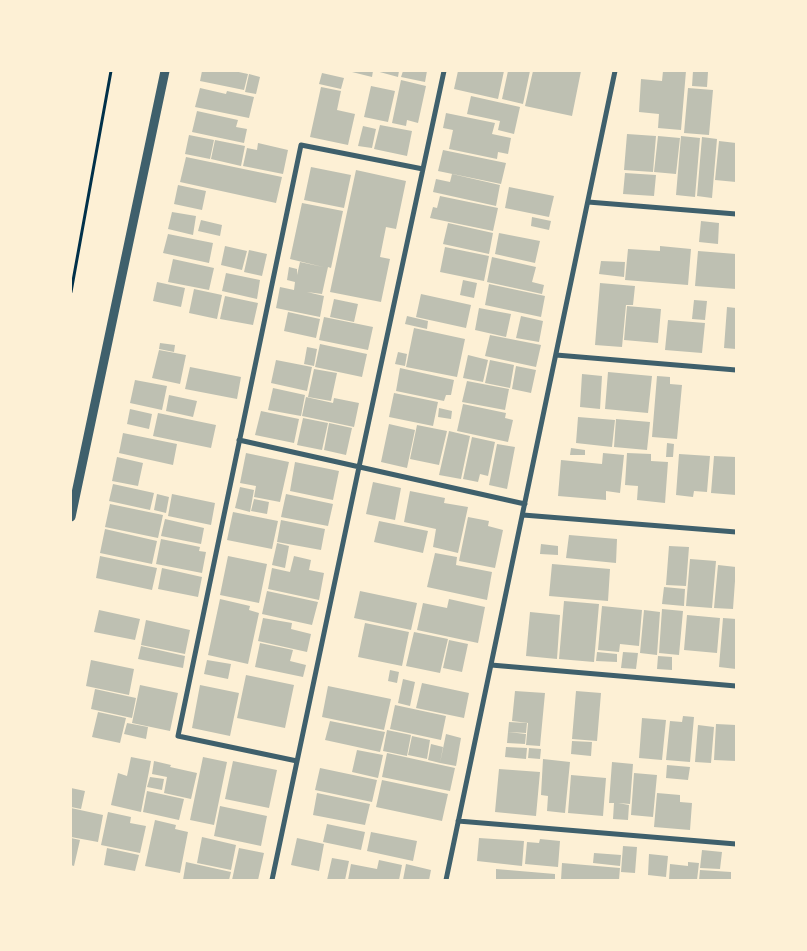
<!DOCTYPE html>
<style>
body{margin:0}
#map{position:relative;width:807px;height:951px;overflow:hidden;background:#fdf0d5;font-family:"Source Sans 3",sans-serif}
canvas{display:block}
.frame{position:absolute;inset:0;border:72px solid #fdf0d5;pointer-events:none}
</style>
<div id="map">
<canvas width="807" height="951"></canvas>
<div class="frame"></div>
</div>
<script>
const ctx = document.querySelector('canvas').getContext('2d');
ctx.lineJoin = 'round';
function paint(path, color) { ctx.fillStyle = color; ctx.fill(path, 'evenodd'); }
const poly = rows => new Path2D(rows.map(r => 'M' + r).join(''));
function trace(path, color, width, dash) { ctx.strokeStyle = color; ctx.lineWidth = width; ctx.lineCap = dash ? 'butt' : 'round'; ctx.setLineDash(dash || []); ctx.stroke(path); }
paint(poly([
 [202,71,234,71,248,74,244,90,200,81],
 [348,71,373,71,372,77],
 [376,71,399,71,398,77],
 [403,71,427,71,425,82,401,77],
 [458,71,504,71,498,99,454,89],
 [508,71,530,71,523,104,502,99],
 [533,71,581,71,572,116,525,106],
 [663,71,686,71,681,130,658,128,659,114,639,112,641,79,662,81],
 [693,71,708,72,707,87,692,86],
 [322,73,344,78,341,89,319,84],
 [249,74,260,77,256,94,245,92],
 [401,80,426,86,418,123,407,120,406,126,392,123],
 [371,86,395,91,388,122,364,117],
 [321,87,341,91,337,110,355,114,348,145,310,137],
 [200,88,226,94,227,91,254,97,249,118,195,107],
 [688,88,713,90,709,135,684,133],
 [471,96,520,107,514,134,498,130,500,121,467,114],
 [197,111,238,120,236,127,247,129,244,143,192,132],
 [446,113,495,123,492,134,511,138,508,154,498,152,497,159,449,149,453,130,443,128],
 [380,125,412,131,407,156,374,149],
 [363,126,376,129,372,148,358,146],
 [627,134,656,136,653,172,624,170],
 [189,135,214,140,210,159,185,154],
 [658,136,680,138,676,174,654,172],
 [681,136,700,138,695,197,676,195],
 [702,137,717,139,712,198,697,196],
 [215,140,245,146,241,166,211,159],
 [719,141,736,143,736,182,715,180],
 [258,143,288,150,283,174,243,166,247,148,257,150],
 [443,150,506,163,501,184,438,171],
 [186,157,282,177,276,203,180,182],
 [311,167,351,175,344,208,304,200],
 [356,170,406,181,396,229,386,227,380,257,390,259,381,302,330,292],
 [625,173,656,175,654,196,623,194],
 [452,174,500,185,496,206,433,192,436,179,450,182],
 [178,185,206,191,202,210,174,204],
 [509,187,554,196,549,217,505,208],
 [440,196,498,208,493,231,430,218,433,207,437,208],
 [302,203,343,211,331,268,328,267,322,294,307,292,324,296,320,317,276,308,280,287,294,290,295,282,287,280,289,267,297,269,297,275,300,262,323,267,290,259],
 [172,212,196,216,193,235,168,229],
 [532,217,551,221,549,230,531,226],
 [201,220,222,225,220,236,198,231],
 [701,221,719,223,718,244,699,242],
 [448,223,493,233,489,254,443,244],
 [499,233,540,241,535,263,495,254],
 [168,234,213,243,209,263,163,253],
 [225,246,247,251,242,270,221,265],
 [660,246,691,249,688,285,625,280,628,249,660,251],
 [445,247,489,256,484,281,440,272],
 [249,250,267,254,262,276,244,272],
 [698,251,736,254,736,289,695,286],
 [492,257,536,267,532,282,544,285,542,294,487,282],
 [173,259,214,268,209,290,168,282],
 [601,261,625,262,624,277,599,274],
 [226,273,260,280,257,299,222,291],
 [463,280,477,283,474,298,460,295],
 [157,282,185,288,181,307,153,301],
 [600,283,635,286,633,305,626,305,622,347,595,345],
 [489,284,545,296,541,317,485,305],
 [194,289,222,295,217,319,189,313],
 [421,294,471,305,466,328,416,317],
 [225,296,258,303,253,325,220,319],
 [334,299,358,304,354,322,330,317],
 [694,300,707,301,705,320,692,319],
 [627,306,661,309,658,343,624,340],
 [727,307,736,308,736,349,724,348],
 [479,308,511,314,506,337,475,330],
 [288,312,320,319,316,338,284,331],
 [407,316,428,321,427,329,405,324],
 [521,316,543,321,539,342,516,338],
 [324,317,373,327,368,350,319,340],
 [668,320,705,323,702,353,665,350],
 [414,328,465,339,457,377,406,367],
 [490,335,541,345,536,367,485,356],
 [160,343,175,345,174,352,159,349],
 [320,344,367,354,362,377,315,367],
 [307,347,317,349,314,366,304,364],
 [159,350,186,355,180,384,152,378],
 [398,352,407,354,405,366,395,364],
 [468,355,488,360,483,382,463,378],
 [276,360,312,367,307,391,271,383],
 [490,360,514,365,510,388,485,383],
 [516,366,536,370,531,393,512,389],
 [190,367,241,377,237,399,185,389],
 [400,368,454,380,451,395,446,395,444,401,396,391],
 [314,369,337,373,331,401,308,397],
 [608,372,652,376,648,413,605,409],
 [582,374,602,376,600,409,580,407],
 [657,376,670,377,670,384,682,385,677,439,652,437],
 [135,380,167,386,162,410,130,403],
 [467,381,509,389,505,410,462,402],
 [273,388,305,395,301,416,268,410],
 [394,393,438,402,433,426,389,417],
 [169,395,197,401,193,417,166,411],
 [306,397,333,403,334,398,359,403,354,427,302,416],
 [463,404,506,413,505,418,513,420,508,442,457,431],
 [439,408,452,411,451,419,438,417],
 [130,409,152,414,149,429,127,424],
 [261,411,299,419,294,443,255,435],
 [158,413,216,425,211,448,153,436],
 [578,417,615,420,612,447,576,443],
 [303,418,328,423,322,450,297,445],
 [616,419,650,422,647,450,614,447],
 [329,423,352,428,346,455,324,450],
 [389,424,415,430,407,468,381,462],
 [417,425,447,431,439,465,410,459],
 [449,431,470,436,461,479,439,475],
 [123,433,177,444,173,465,119,453],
 [472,437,495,442,488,476,480,474,478,482,463,479],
 [667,443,674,444,673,457,666,457],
 [497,444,515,447,507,489,489,485],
 [571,448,585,450,585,455,570,455],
 [246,453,289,462,280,502,254,497,256,486,240,483],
 [603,453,624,455,620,493,606,491,606,500,558,496,561,460,602,464],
 [627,453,651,454,651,461,668,462,665,503,637,500,638,486,625,485],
 [679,454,710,456,707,492,694,491,693,497,676,495],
 [714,456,736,457,736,495,711,493],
 [117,457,143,463,138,486,112,481],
 [295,462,339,471,333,500,290,491],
 [373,482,401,488,395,520,366,514],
 [113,484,154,493,150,510,109,501],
 [240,487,254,490,250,512,235,508],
 [410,491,445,498,444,503,468,507,458,553,433,547,436,529,404,522],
 [157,494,169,497,166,513,154,510],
 [172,494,215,503,211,525,168,516],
 [286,494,333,504,328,526,281,517],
 [254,499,269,502,267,514,251,511],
 [110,504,163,515,158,538,105,527],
 [233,512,278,521,272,549,227,540],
 [468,517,489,521,488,526,503,530,495,568,459,561],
 [165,519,204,528,201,544,161,536],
 [281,520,325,529,321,550,277,542],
 [379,521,428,531,423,553,374,542],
 [105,529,157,541,152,564,100,553],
 [569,535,617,539,616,563,566,558],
 [161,539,200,547,199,551,206,552,202,573,156,564],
 [277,543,289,546,285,568,272,565],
 [541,544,558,546,558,555,540,554],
 [669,546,689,547,686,586,666,585],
 [435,553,457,557,456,565,492,572,487,600,427,587],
 [100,556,157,568,152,590,96,578],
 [228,556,267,564,259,603,220,595],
 [294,556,311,560,309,570,324,573,319,600,268,589,272,568,290,572],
 [690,559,716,561,712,608,686,606],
 [552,564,610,569,608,601,549,596],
 [718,565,736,567,733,609,714,608],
 [162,568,202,577,198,597,158,589],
 [664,587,685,589,684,606,662,604],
 [267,591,318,602,312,625,262,614],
 [360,591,417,603,411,630,354,618],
 [220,599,250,606,249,610,259,613,248,664,208,655],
 [449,599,485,607,478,643,417,630,423,603,447,608],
 [564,601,599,604,594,662,559,659],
 [602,606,642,610,639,646,620,644,619,652,598,650],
 [662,609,683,611,679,655,659,653],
 [99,610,140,619,135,640,94,632],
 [644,610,660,612,657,655,640,653],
 [530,612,560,615,557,659,526,656],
 [687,615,720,618,717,653,684,650],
 [263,618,292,623,291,629,311,634,307,652,258,641],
 [723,618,736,619,736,669,719,667],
 [146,620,190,630,185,654,141,645],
 [365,623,409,632,402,666,358,657],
 [414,632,448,639,440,673,406,666],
 [449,640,468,644,462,672,443,668],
 [260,643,293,650,290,661,306,665,303,677,255,667],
 [141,646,185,656,183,668,138,659],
 [597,652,617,654,617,662,596,661],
 [623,652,638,653,636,669,621,668],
 [658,656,672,657,672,670,657,669],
 [91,660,134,669,129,695,86,686],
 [207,660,231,664,228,679,204,674],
 [390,670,399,672,397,683,388,681],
 [246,675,294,685,285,728,237,718],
 [403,679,415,682,410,706,398,703],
 [422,683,469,693,464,718,416,708],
 [140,685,178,693,170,731,132,723],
 [200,685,239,693,230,736,192,728],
 [328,686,391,699,384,730,322,717],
 [95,689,136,698,132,718,91,709],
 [515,691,545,693,540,746,526,745,528,723,512,721],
 [576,691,601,693,597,741,572,739],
 [395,705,446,716,441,740,390,729],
 [98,712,126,718,120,743,92,737],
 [683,716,694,717,690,762,666,760,670,721,682,722],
 [642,718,666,720,662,760,639,758],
 [330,721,385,732,380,752,325,740],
 [509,722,527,723,526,733,508,732],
 [127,723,148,727,146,739,124,734],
 [716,724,736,725,736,761,714,760],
 [698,725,714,727,711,763,695,762],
 [387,730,411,735,407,756,383,751],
 [508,732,526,734,525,744,507,743],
 [446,734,461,738,456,766,440,763],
 [412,736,430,740,427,759,408,755],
 [572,741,592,742,591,756,571,754],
 [431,744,443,747,440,763,428,760],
 [506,747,527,748,526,759,505,757],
 [529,748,541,749,540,759,528,758],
 [357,750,383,755,378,778,352,772],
 [387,753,455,768,450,791,382,777],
 [131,757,151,761,141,812,111,805,118,773,127,776],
 [203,757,227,762,214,825,190,820],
 [543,759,570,762,565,813,547,811,548,796,541,795],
 [154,761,171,765,170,767,197,773,191,799,164,793,167,777,152,774],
 [233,761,277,770,269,808,225,799],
 [612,762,633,764,630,804,618,803,629,805,628,820,613,819,614,803,609,803],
 [667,765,690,767,688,780,666,778],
 [320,768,377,780,372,802,315,790],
 [499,769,540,772,536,816,495,812],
 [634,773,657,775,653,817,631,815],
 [571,775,606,778,603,816,568,813],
 [150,777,164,779,162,790,147,787],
 [382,780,448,794,442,821,376,807],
 [71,788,85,791,81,809,71,807],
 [147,791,184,799,179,820,143,812],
 [317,793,370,804,365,825,313,815],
 [657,793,680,795,680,802,692,803,690,830,654,827],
 [220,806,267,816,261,846,214,836],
 [71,808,103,815,98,842,71,837],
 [108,812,131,817,130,823,146,826,140,853,101,845],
 [155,820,176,825,175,829,188,832,180,873,145,866],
 [327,824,365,832,361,850,323,842],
 [371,832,417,841,413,861,367,851],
 [202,837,236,845,231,870,197,863],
 [71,838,80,840,74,866,71,865],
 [297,838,324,844,319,871,291,865],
 [479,838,524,841,522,866,477,861],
 [540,839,560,841,558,867,525,864,527,842,539,843],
 [623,846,637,847,635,873,621,872],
 [107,848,139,855,135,871,104,865],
 [239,848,264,853,258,880,232,880],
 [702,850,722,852,720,869,700,868],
 [594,853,621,855,620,866,593,863],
 [649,854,668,856,666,877,648,875],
 [332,858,349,861,345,880,327,880],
 [379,860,402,865,399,880,348,880,351,864,377,869],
 [186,862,231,872,229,880,183,880],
 [688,862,699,863,697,880,669,880,670,864,688,866],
 [562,863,620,868,619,880,561,880],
 [406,864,431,870,429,880,403,880],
 [496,869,555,874,555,880,496,880],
 [700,870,731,872,731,880,699,880]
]), '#bec0b2');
trace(poly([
 [71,292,111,71]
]), '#003049', 3);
trace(poly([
 [588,202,736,214],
 [556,355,736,370],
 [239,440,525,504],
 [523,515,736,532],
 [491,665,736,686],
 [297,761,178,736,301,145,423,169],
 [458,821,736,844],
 [272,880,359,467,444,71],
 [446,880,615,71]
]), '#3f606c', 5);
trace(poly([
 [71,517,165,71]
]), '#3f606c', 9);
</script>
